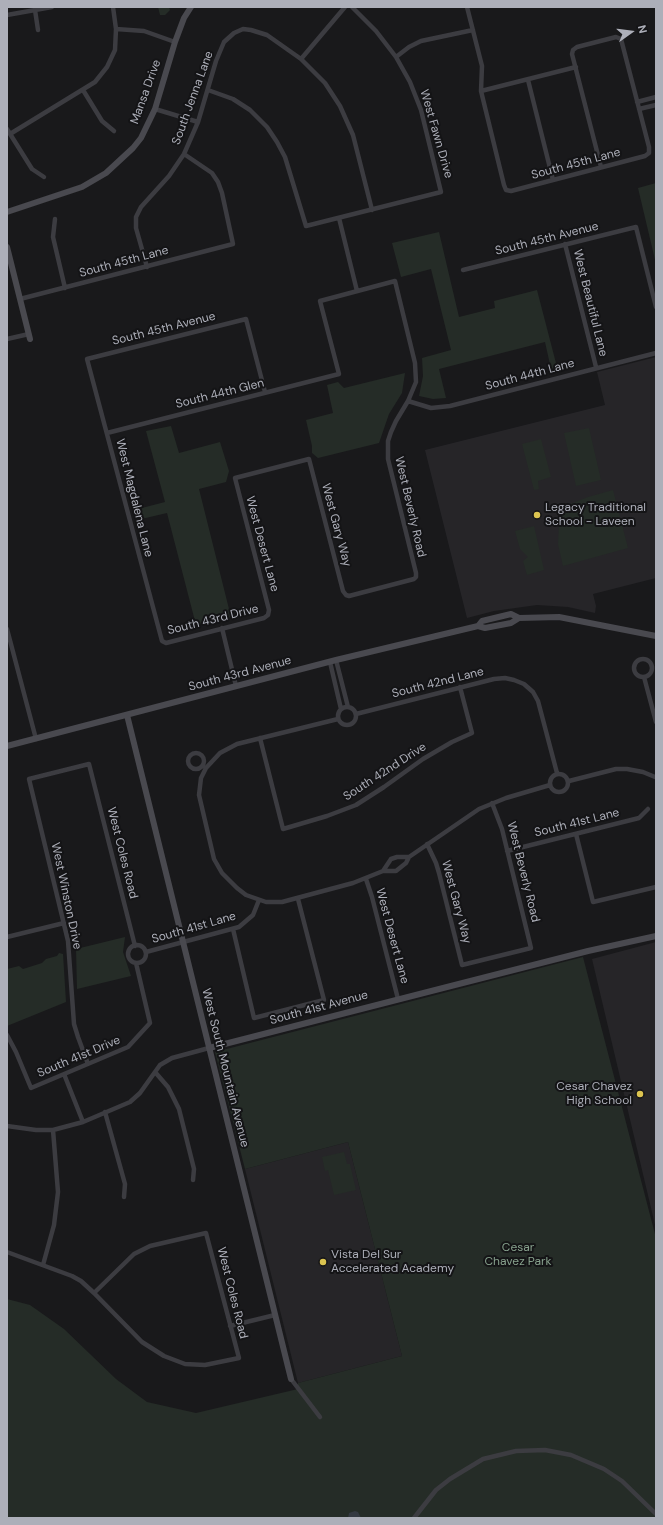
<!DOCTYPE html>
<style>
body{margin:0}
#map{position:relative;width:663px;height:1525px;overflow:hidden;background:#19191b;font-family:"DM Sans",sans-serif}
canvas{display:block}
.frame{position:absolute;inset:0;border:8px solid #adafb9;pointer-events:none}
.north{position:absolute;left:611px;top:12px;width:40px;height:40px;-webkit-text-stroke:3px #141416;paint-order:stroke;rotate:76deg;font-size:11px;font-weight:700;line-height:16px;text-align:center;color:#adafb9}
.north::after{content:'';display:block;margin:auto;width:14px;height:18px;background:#adafb9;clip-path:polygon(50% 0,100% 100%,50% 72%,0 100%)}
</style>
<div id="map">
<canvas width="663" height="1525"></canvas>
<div class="frame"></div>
<div class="north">N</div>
</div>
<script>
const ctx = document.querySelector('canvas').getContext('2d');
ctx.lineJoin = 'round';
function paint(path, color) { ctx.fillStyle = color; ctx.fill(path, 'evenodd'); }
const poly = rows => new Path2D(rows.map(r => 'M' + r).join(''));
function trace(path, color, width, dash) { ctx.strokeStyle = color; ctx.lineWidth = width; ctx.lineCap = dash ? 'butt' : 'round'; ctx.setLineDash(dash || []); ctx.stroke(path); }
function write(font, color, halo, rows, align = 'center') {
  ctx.font = font + ' "DM Sans",sans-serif'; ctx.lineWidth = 4; ctx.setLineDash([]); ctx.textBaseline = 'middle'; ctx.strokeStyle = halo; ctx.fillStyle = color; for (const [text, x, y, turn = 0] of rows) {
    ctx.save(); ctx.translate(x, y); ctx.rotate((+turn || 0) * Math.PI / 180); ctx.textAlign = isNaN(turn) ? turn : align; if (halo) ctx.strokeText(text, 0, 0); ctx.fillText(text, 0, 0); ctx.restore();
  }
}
paint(poly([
 [656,357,656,578,593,594,596,606,595,613,568,607,537,605,494,611,467,618,425,450,605,405,597,372],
 [656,942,656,1229,592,959],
 [348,1142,402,1356,298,1383,245,1169]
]), '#262528');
paint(poly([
 [158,7,169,7,170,10,165,15,160,15],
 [656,183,656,264,638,188],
 [439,232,459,317,495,308,494,301,537,290,557,367,551,369,545,342,439,369,446,398,433,399,419,396,423,376,422,358,451,350,431,269,401,277,392,243],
 [405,373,402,393,389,414,379,443,318,458,312,453,312,446,306,420,333,413,327,385,338,382,344,388],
 [171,426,179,453,220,442,229,471,226,482,199,489,231,617,196,625,167,513,137,520,134,510,165,502,146,431],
 [589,428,601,480,576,486,564,433],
 [541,439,551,477,538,481,539,489,534,490,522,444],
 [613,490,628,548,563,566,558,544,559,524,565,506,588,497],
 [534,526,544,570,527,575,523,561,528,557,520,549,515,531],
 [125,937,123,952,131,976,77,989,76,949],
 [59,953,63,954,66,1002,7,1026,7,969,19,966,23,969,42,963,46,959,57,956],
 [583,957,656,1238,656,1518,7,1518,7,1299,30,1305,64,1329,116,1379,147,1402,196,1413,298,1389,298,1383,402,1356,348,1142,245,1169,215,1052],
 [344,1152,347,1164,350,1164,356,1190,334,1195,328,1170,325,1171,322,1157]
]), '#252c27');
paint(poly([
 [355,1511,358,1512,361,1518,348,1518,349,1513]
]), '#343941');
trace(poly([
 [467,7,482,66,481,91,504,185,506,190,511,191,645,156,649,153,649,147,621,39,616,37,577,47,573,50,572,54,601,167],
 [35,10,38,30],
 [7,15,52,7],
 [116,29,144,31,175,42],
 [396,57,409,47,421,41,473,30],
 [301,59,345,7],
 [528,80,553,180],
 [83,90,102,121,114,131],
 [208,90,233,99,250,110,267,127,277,142,285,157,306,226,441,192,421,110,410,82,396,57,376,31,352,7],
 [481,91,576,67],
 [637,102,656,97],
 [155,109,198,122],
 [639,109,656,105],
 [7,129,32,169,44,177],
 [10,134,95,82,107,67,115,50,116,29,113,7],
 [339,218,357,291],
 [55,219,53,237,65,288],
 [565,244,596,367],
 [147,267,136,228,136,217,141,207,169,176,184,154,198,122,216,61,224,42,234,33,243,29,251,30,267,35,301,59,325,83,340,106,353,135,372,210],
 [463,270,636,227,656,307],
 [20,299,233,244,222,193,218,182,212,173,184,154],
 [7,339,29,334],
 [408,401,431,408,450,406,656,353],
 [107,433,339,374,320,301,395,281,415,363,416,382,408,401,396,421,391,432,388,441,388,459,416,573,416,577,414,579,349,596,346,595,343,591,309,459,235,478,269,610,268,615,264,618,166,643,162,641,87,359,246,319,265,392],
 [222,628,236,686],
 [7,629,36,739],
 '634 668a9 9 0 1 1 18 0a9 9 0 1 1-18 0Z',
 [336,660,348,707],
 [330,662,341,709],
 [644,677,656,722],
 '338 716a9 9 0 1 1 18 0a9 9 0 1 1-18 0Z',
 [356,714,494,679,505,678,514,680,524,684,533,692,538,701,557,773],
 [338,719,237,744,220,753,206,768,201,778,199,795,214,859,222,873,237,888,246,895,266,902,282,902,353,883,383,871,396,871,406,863,409,857,479,809,506,798,550,785],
 [260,738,283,829,327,816,356,805,384,787,423,759,452,742,472,733,460,687],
 '188 761a8 8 0 1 1 16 0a8 8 0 1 1-16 0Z',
 '550 783a9 9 0 1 1 18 0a9 9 0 1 1-18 0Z',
 [569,781,616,769,627,769,643,772,655,777],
 [576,834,593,902,656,887],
 [427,844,436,863,439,873,462,965,531,948,502,829,492,803],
 [507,851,639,818,648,809],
 [383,871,391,859,397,857,409,857],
 [366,879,372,897,398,999],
 [233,929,254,1018,324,1000,298,899],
 [7,937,64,923],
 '128 954a9 9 0 1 1 18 0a9 9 0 1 1-18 0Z',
 [146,952,239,927,253,915,259,900],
 [7,1035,16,1052,31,1088,128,1047,150,1023,136,963],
 [88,1064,78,1037,74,1024,68,941,29,779,89,764,135,946],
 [155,1072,168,1087,179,1109,194,1169,193,1180],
 [64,1074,83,1122],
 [105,1112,125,1184,124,1197],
 [7,1126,36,1130,53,1130,83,1122,130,1102,140,1093,160,1065,172,1058,209,1048],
 [7,1252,72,1276,81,1281,94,1293,142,1342,164,1356,185,1364,205,1365,239,1358,206,1233,150,1246,134,1254,94,1293],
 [43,1265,54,1225,58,1192,53,1130],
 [230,1326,275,1315],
 [291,1379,320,1417],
 [414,1518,436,1490,450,1479,483,1459,516,1451,545,1450,571,1455,604,1469,622,1481,656,1514]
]), '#3c3c41', 4.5);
trace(poly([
 [7,212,82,187,106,173,133,148,141,138,155,109,175,42,184,18,191,7],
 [7,247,30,339],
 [478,626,482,621,511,614,519,618,559,617,656,636],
 [127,715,291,1379],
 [7,746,336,660,478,626,485,628,511,623,519,618],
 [209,1048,447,987,588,951,656,936]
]), '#49494f', 6);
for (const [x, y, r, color] of [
 [537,515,4,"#dcc450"],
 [640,1094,4,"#dcc450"],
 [323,1262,4,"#dcc450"]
]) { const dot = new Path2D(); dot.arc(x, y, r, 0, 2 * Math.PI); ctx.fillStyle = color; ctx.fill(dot); trace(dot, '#141416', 1.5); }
write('12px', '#adafb9', '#141416', [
 ["Mansa Drive",146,92,-70],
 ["South Jenna Lane",193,98,-70],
 ["West Fawn Drive",436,134,74],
 ["South 45th Lane",576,164,-15],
 ["South 45th Avenue",547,239,-14],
 ["South 45th Lane",124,262,-15],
 ["West Beautiful Lane",590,303,76],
 ["South 45th Avenue",164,329,-14],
 ["South 44th Lane",530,375,-15],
 ["South 44th Glen",220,394,-14],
 ["West Magdalena Lane",134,498,76],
 ["West Beverly Road",410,507,77],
 ["West Gary Way",336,525,75],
 ["West Desert Lane",262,544,75],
 ["South 43rd Drive",213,620,-14],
 ["South 43rd Avenue",240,674,-15],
 ["South 42nd Lane",438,683,-14],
 ["South 42nd Drive",385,772,-33],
 ["South 41st Lane",577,823,-14],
 ["West Coles Road",122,853,76],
 ["West Beverly Road",523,872,76],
 ["West Winston Drive",66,896,78],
 ["West Gary Way",456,902,75],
 ["South 41st Lane",194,928,-16],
 ["West Desert Lane",392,936,75],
 ["South 41st Avenue",319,1008,-15],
 ["South 41st Drive",79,1057,-23],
 ["West South Mountain Avenue",225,1068,76],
 ["West Coles Road",232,1293,76]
]);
write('12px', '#adafb9', '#141416', [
 ["Legacy Traditional",545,508],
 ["School - Laveen",545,522],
 ["Cesar Chavez",632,1087,"right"],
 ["High School",632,1101,"right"],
 ["Vista Del Sur",331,1255],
 ["Accelerated Academy",331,1269]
], 'left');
write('12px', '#87a18d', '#141416', [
 ["Cesar",518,1248],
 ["Chavez Park",518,1262]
]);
</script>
